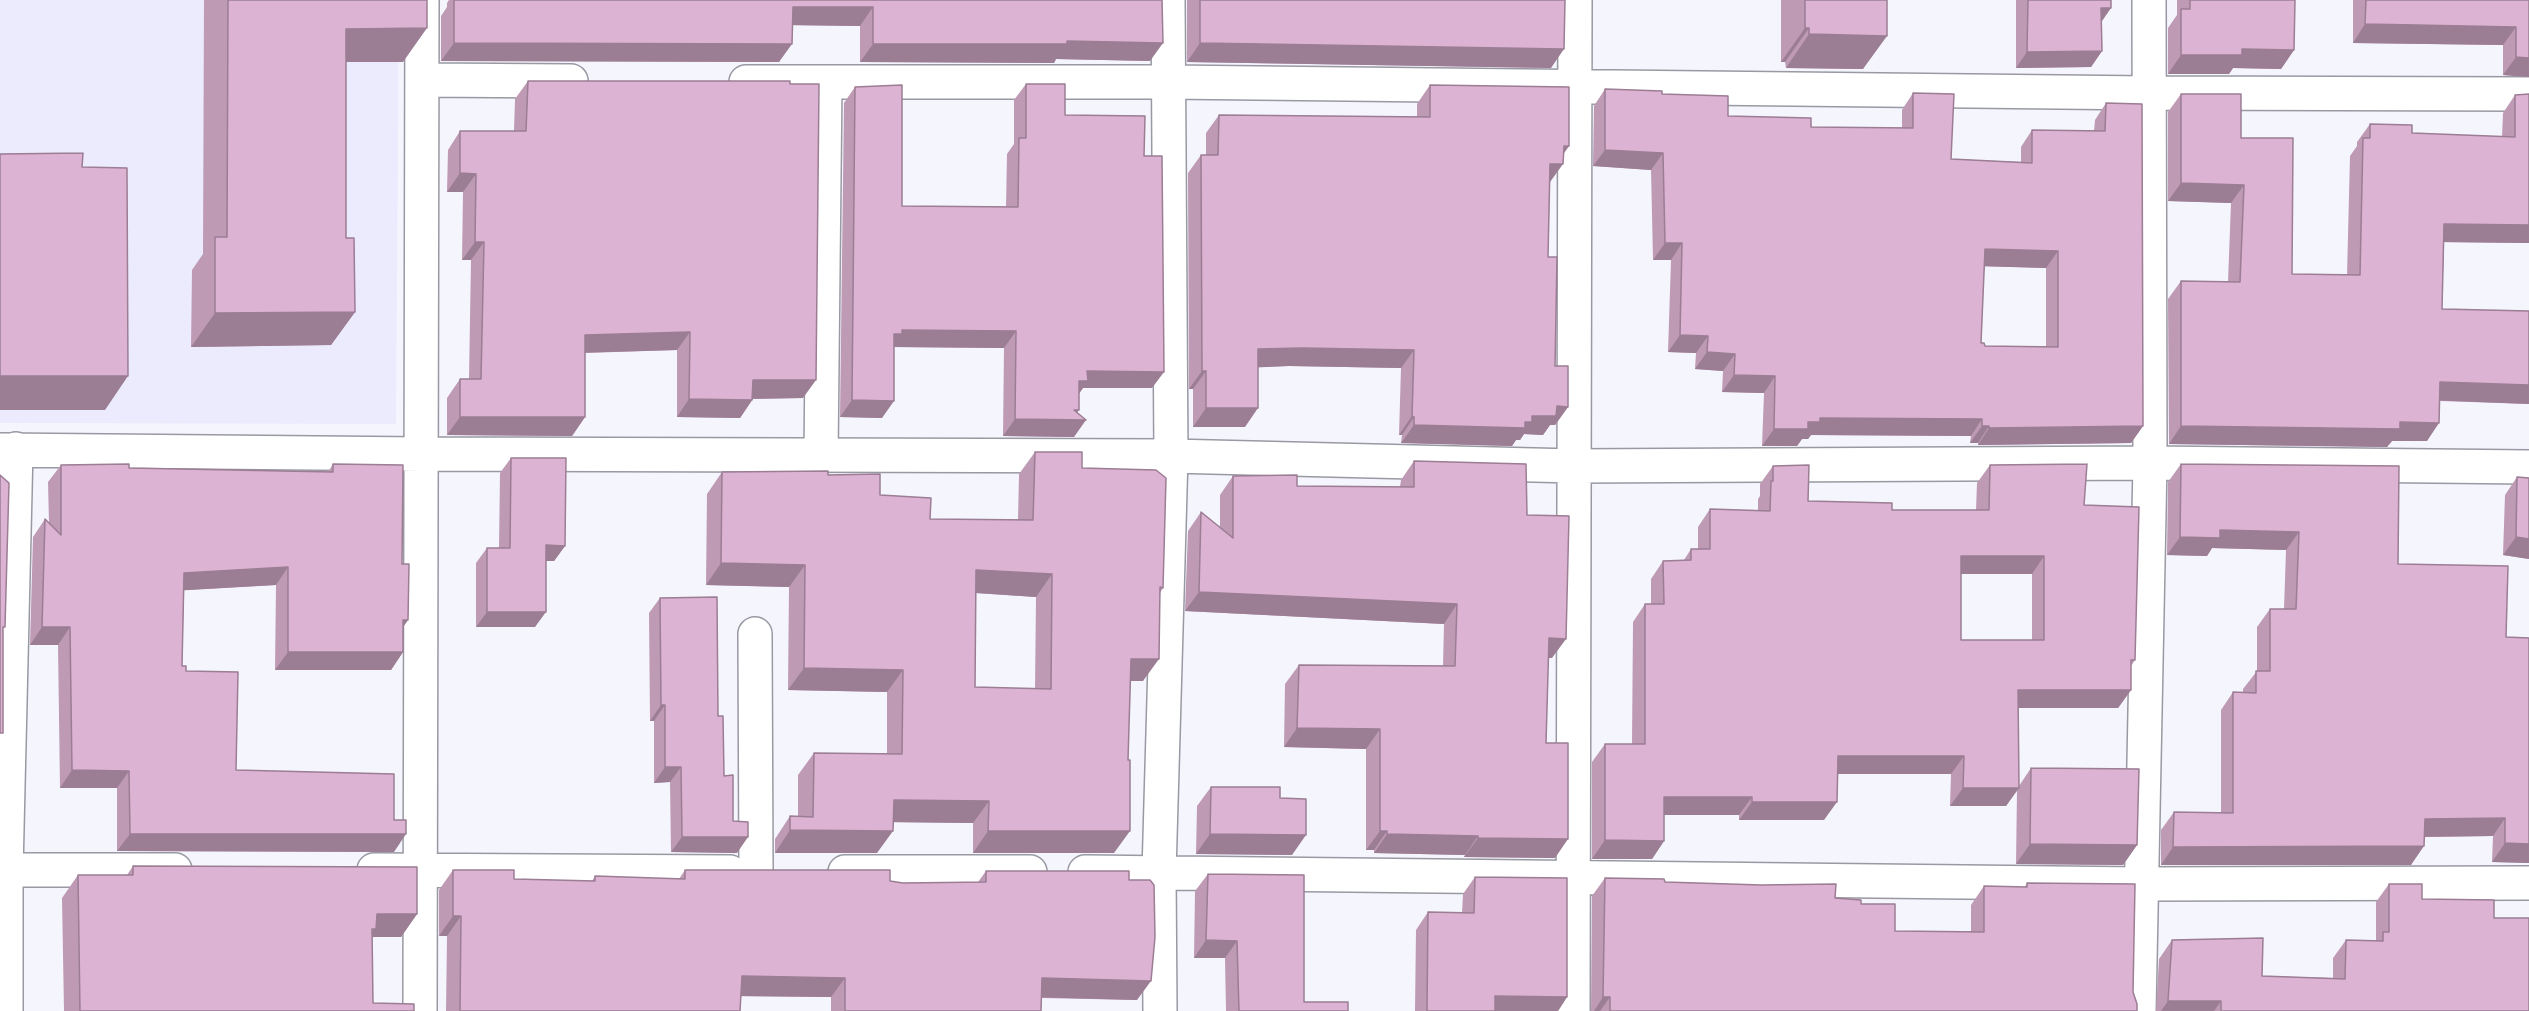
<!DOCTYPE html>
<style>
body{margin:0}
canvas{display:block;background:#f5f5fe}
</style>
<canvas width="2529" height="1011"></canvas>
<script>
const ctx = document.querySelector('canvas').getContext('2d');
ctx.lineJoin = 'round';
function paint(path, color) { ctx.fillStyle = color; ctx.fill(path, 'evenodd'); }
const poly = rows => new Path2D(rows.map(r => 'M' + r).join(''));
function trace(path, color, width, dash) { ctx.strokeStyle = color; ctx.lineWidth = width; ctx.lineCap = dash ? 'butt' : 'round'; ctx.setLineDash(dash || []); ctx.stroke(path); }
paint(poly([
 [0,0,399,0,396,424,0,423]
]), '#ecebfe');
const street = poly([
 [422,80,571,81],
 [746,82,1168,82,2148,93,2529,94],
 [0,450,422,454,1171,456,1574,466,2150,463,2529,467],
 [821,455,825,82],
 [755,634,756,872],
 [0,870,175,870],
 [374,870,730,872],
 [845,872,1030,872],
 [1085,872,2140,884,2529,883],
 [6,1011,6,870,16,449],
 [420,1011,422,0],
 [1160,1011,1159,872,1171,456,1168,0],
 [1573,1011,1575,0],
 [2139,1011,2150,463,2149,0]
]);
trace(street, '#9999a3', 36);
trace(street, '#fff', 33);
paint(poly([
 [204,0,427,0,403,62,346,62,346,238,355,312,331,345,191,347,192,270,203,254],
 [449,0,1162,0,1150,61,1056,59,1054,63,860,62,860,26,792,25,779,62,441,61,441,16,447,7,447,3],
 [1187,0,1565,0,1551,68,1187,62],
 [1781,0,1887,0,1863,69,1786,68,1785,62,1781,62],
 [2016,0,2111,0,2101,22,2102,51,2091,67,2016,68],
 [2177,0,2295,0,2294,50,2281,69,2233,68,2229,74,2168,74,2168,28,2177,15],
 [2353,0,2529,0,2529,77,2503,75,2503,45,2353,43],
 [528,81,803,398,753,399,740,418,677,417,677,350,585,353,585,417,572,436,447,435,447,398,460,379,469,379,471,260,462,260,463,192,447,192,448,150,460,131,514,131,515,99],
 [1026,84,1065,115,1144,156,1152,388,1083,388,1079,393,1074,437,1003,436,1004,348,894,347,882,418,840,417,844,103,855,87,902,206,1006,207,1007,154,1014,144,1014,100],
 [1430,85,1569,146,1564,153,1550,182,1548,257,1555,366,1568,407,1555,425,1550,425,1543,435,1524,434,1520,440,1516,440,1512,446,1401,443,1402,435,1399,435,1401,368,1289,366,1258,367,1245,427,1193,427,1193,389,1189,389,1188,173,1201,155,1206,155,1206,133,1219,115,1417,117,1417,104],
 [1605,89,1662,94,1728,116,1811,127,1902,128,1902,110,1913,93,1951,159,2021,162,2021,147,2032,130,2094,131,2095,120,2106,103,2143,426,2131,443,1978,445,1978,443,1970,443,1971,436,1811,435,1808,439,1802,439,1797,446,1762,446,1764,393,1722,392,1723,371,1695,369,1696,353,1668,352,1671,260,1653,260,1651,170,1593,166,1594,106],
 [1984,266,2046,268,2046,347,1985,346,1981,343],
 [2181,94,2241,138,2292,274,2347,275,2350,156,2357,146,2357,142,2370,124,2412,133,2502,137,2503,113,2515,95,2529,243,2444,242,2442,309,2529,404,2440,401,2427,441,2392,441,2387,447,2169,444,2168,299,2181,281,2228,282,2231,203,2168,201,2168,112],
 [1035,452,1082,468,1163,588,1160,593,1143,681,1130,681,1114,853,973,853,973,823,893,822,877,853,775,853,775,839,790,816,798,817,798,775,814,753,887,754,887,692,788,690,789,587,706,585,707,494,722,472,828,475,880,495,930,519,1018,520,1019,474],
 [976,593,1036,597,1035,689,975,687],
 [511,458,565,546,554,561,546,561,535,627,476,627,476,563,487,548,499,548,500,473],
 [1414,461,1527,515,1552,658,1548,658,1546,743,1555,858,1464,857,1465,855,1374,853,1374,850,1366,850,1366,749,1284,747,1285,684,1299,665,1443,666,1444,624,1185,611,1188,531,1201,512,1220,527,1220,495,1233,476,1297,486,1400,487,1401,480],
 [333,464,402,564,408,620,403,627,403,652,391,670,275,670,276,585,184,590,182,666,186,671,236,770,394,852,117,851,117,788,60,788,58,645,30,645,33,537,45,519,49,523,48,482,61,465,129,468,328,472],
 [2181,464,2398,564,2506,637,2529,638,2529,863,2492,862,2493,836,2424,837,2411,865,2161,865,2161,830,2174,812,2221,812,2221,710,2233,692,2243,693,2243,689,2257,671,2257,627,2270,609,2284,609,2286,550,2212,548,2207,556,2167,555,2168,482],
 [1990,465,2084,505,2135,660,2131,666,2131,690,2118,708,2018,708,2019,786,2031,768,2137,845,2123,865,2016,864,2017,790,2006,806,1950,806,1951,774,1837,774,1824,820,1739,820,1739,815,1664,815,1664,841,1652,859,1592,859,1592,762,1605,744,1632,744,1633,622,1645,604,1651,604,1651,579,1663,561,1684,560,1691,549,1698,549,1698,527,1710,509,1758,511,1758,499,1760,496,1760,484,1773,466,1808,501,1892,510,1976,510,1977,483],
 [1961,574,2032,574,2032,640,1961,640],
 [2517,477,2529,559,2503,555,2505,495],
 [660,598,718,716,724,776,733,821,737,853,671,852,670,782,654,783,654,721,650,721,649,613],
 [1211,787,1292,855,1196,854,1197,806],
 [133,866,417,914,401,937,372,937,373,1003,414,1011,64,1011,62,898,78,875,127,875],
 [453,870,514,879,592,881,595,876,679,879,685,870,903,883,978,882,986,871,1129,880,1137,1000,1041,998,1041,1011,831,1011,831,997,741,996,740,1011,446,1011,447,936,439,936,439,890],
 [1208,874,1304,1002,1348,1011,1226,1011,1225,958,1194,958,1195,891],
 [1475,877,1567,997,1558,1011,1415,1011,1416,930,1428,912,1462,913,1463,894],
 [1605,878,1835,898,1861,904,1895,931,1971,931,1971,905,1984,886,2025,887,2027,883,2133,992,2137,1011,1591,1011,1592,896],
 [2389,884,2422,899,2494,918,2529,1011,2156,1011,2159,959,2172,940,2262,976,2333,978,2333,958,2346,940,2376,941,2376,902]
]), '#be9ab5');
paint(poly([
 [793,7,873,7,860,26,780,25],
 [2101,8,2111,8,2100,24],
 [2365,24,2516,27,2503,45,2353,43],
 [427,28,403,62,322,62,346,29],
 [1805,28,1809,28,1785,62,1781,62],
 [1809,34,1887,36,1863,69,1786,68],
 [1067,41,1163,43,1150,61,1056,59,1054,63,860,62,873,44],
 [454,43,792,44,779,62,441,61],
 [1200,43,1564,49,1551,68,1187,62],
 [2242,49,2294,50,2281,69,2233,68,2229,74,2168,74,2181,55],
 [2102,51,2091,67,2016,68,2027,52],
 [2516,57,2529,58,2529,77,2503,75],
 [1564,146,1569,146,1556,164,1563,164,1550,182,1537,182],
 [1605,150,1663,153,1651,170,1593,166],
 [460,173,476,174,463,192,447,192],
 [2181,183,2244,185,2231,203,2168,201],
 [2444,224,2529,225,2529,243,2432,242],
 [475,242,484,242,471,260,462,260],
 [1665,243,1682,243,1671,260,1653,260],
 [1985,249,2058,251,2046,268,1973,266],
 [355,312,331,345,191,347,215,313],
 [902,330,1016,331,1004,348,893,347,894,334],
 [690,332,677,350,572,353,585,335],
 [1680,335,1708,336,1696,353,1668,352],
 [1302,348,1414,350,1401,368,1289,366,1245,368,1258,349],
 [1707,352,1735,354,1723,371,1695,369],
 [1087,371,1164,372,1152,388,1083,388,1076,398,1068,398],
 [1202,371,1206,371,1193,389,1189,389],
 [1734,375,1775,376,1764,393,1722,392],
 [0,376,128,376,105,410,0,410],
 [753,380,816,380,803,398,740,399],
 [2440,382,2529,385,2529,404,2428,400],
 [689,399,752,400,740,418,677,417],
 [852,400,894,401,882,418,840,417],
 [1557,406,1568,407,1555,425,1550,425,1543,435,1524,434,1520,440,1516,440,1512,446,1401,443,1414,425,1525,422,1532,416],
 [1206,408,1258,408,1245,427,1193,427],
 [1074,410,1079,410,1072,420,1086,420,1074,437,1003,436,1015,419],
 [1412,416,1414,417,1402,435,1399,435],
 [460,417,585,417,572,436,447,435],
 [1820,418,1982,419,1971,436,1811,435,1808,439,1802,439,1797,446,1762,446,1774,429,1808,422],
 [2400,422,2439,423,2427,441,2392,441,2387,447,2169,444,2181,426],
 [1982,426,1989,426,1978,443,1970,443],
 [2143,426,2131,443,1978,445,1989,428],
 [2220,530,2299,532,2286,550,2212,548,2207,556,2167,555,2180,537],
 [2516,537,2529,539,2529,559,2503,555],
 [546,545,565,546,554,561,536,561],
 [1961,556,2044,556,2032,574,1948,574],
 [721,563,805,565,789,587,706,585],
 [288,567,276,585,172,591,184,573],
 [976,570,1052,574,1036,597,961,592],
 [1199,592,1457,604,1444,624,1185,611],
 [487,612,546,612,535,627,476,627],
 [403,620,408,620,396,637],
 [42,627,70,627,58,645,30,645],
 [1549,638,1566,639,1552,658,1535,658],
 [288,652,403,652,391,670,275,670],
 [1131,659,1159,659,1143,681,1115,681],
 [804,668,903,670,887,692,788,690],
 [2018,690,2131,690,2118,708,2005,708],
 [661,705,665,705,654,721,650,721],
 [1297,728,1380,729,1366,749,1284,747],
 [1838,756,1964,756,1951,774,1825,774],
 [665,767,681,767,670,782,654,783],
 [72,770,129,771,117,788,60,788],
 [1963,788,2019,788,2006,806,1950,806],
 [1664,797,1752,797,1739,815,1651,815],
 [894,800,989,801,973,823,878,822],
 [1752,802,1837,802,1824,820,1739,820],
 [2505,818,2493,836,2412,837,2425,819],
 [790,830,893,831,877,853,775,853],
 [988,831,1130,831,1114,853,973,853],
 [1380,831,1387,831,1374,850,1366,850],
 [130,834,406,834,394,852,117,851],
 [1210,834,1306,835,1292,855,1196,854],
 [1387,834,1478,836,1465,855,1374,853],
 [682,837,748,837,737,853,671,852],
 [1478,838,1568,839,1555,858,1464,857],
 [1605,840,1664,841,1652,859,1592,859],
 [2505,843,2529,844,2529,863,2492,862],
 [2030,844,2137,845,2123,865,2016,864],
 [2424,846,2411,865,2161,865,2173,847],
 [377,914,417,914,401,937,371,937],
 [453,916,461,916,447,936,439,936],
 [1206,940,1237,941,1225,958,1194,958],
 [742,976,845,978,831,997,728,996],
 [1042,978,1151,981,1137,1000,1028,997],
 [1495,996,1567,997,1558,1011,1485,1011],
 [1603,997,1610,997,1600,1011,1594,1011],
 [2168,1001,2221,1001,2214,1011,2161,1011]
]), '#9b7d94');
const building = poly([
 [228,0,427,0,427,28,346,29,346,238,354,238,355,312,215,313,215,237,227,237,228,0],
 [454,0,1162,0,1163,43,1067,41,1067,44,873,44,873,7,793,7,792,44,454,43,454,0],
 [1200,0,1565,0,1564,49,1200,43,1200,0],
 [1805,0,1887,0,1887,36,1809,34,1809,28,1805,28,1805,0],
 [2028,0,2111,0,2111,8,2101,8,2102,51,2027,52,2028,0],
 [2190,0,2295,0,2294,50,2242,49,2242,55,2181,55,2181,9,2190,9,2190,0],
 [2366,0,2529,0,2529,58,2516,57,2516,27,2365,24,2366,0],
 [528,81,790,81,790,84,819,84,816,380,753,380,752,400,689,399,690,332,585,335,585,417,460,417,460,379,481,379,484,242,475,242,476,174,460,173,460,131,526,131,528,81],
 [1026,84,1065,84,1065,115,1145,116,1144,156,1162,156,1164,372,1087,371,1088,381,1079,381,1079,410,1074,410,1086,420,1015,419,1016,331,902,330,902,334,894,334,894,401,852,400,855,87,902,85,902,206,1018,207,1019,138,1026,138,1026,84],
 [1430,85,1569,87,1569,146,1564,146,1563,164,1550,164,1548,257,1557,257,1555,366,1568,366,1568,407,1557,406,1556,416,1532,416,1532,422,1525,422,1525,428,1414,425,1414,417,1412,416,1414,350,1302,348,1258,349,1258,408,1206,408,1206,371,1202,371,1201,155,1218,155,1219,115,1430,117,1430,85],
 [1605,89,1662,91,1662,94,1728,96,1728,116,1811,118,1811,127,1913,128,1913,93,1954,94,1951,159,2032,163,2032,130,2105,131,2106,103,2142,104,2143,426,1989,428,1989,426,1982,426,1982,419,1820,418,1820,422,1808,422,1808,429,1774,429,1775,376,1734,375,1735,354,1707,352,1708,336,1680,335,1682,243,1665,243,1663,153,1605,150,1605,89],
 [1985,249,2058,251,2058,347,1985,346,1984,343,1981,343,1985,249],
 [2181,94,2241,94,2241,138,2293,138,2292,274,2360,275,2363,138,2370,138,2370,124,2412,125,2412,133,2515,137,2515,95,2529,94,2529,225,2444,224,2442,309,2529,311,2529,385,2440,382,2439,423,2400,422,2400,429,2181,426,2181,281,2240,282,2244,185,2181,183,2181,94],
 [83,153,82,167,127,168,128,376,0,376,0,154,83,153],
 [1035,452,1082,452,1082,468,1156,470,1166,478,1163,588,1160,587,1159,659,1131,659,1128,760,1130,760,1130,831,988,831,989,801,894,800,893,831,790,830,790,816,813,817,814,753,902,754,903,670,804,668,805,565,721,563,722,472,828,471,828,475,880,474,880,495,931,498,930,519,1033,520,1035,452],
 [976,570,1052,574,1051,689,975,687,976,570],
 [511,458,566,458,565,546,546,545,546,612,487,612,487,548,510,548,511,458],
 [1414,461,1526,464,1527,515,1569,516,1566,639,1549,638,1546,743,1568,743,1568,839,1478,838,1478,836,1387,834,1387,831,1380,831,1380,729,1297,728,1299,665,1455,666,1457,604,1199,592,1201,512,1233,538,1233,476,1297,475,1297,486,1414,487,1414,461],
 [129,464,129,468,333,472,333,464,403,465,402,564,409,564,408,620,403,620,403,652,288,652,288,567,184,573,182,666,186,666,186,671,238,672,236,770,394,774,394,820,406,820,406,834,130,834,129,771,72,770,70,627,42,627,45,519,61,535,61,465,129,464],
 [2087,464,2084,505,2139,507,2135,660,2131,660,2131,690,2018,690,2019,788,1963,788,1964,756,1838,756,1837,802,1752,802,1752,797,1664,797,1664,841,1605,840,1605,744,1645,744,1645,604,1664,604,1663,561,1691,560,1691,549,1710,549,1710,509,1770,511,1771,481,1773,481,1773,466,1809,465,1808,501,1892,503,1892,510,1989,510,1990,465,2087,464],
 [1961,556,2044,556,2044,640,1961,640,1961,556],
 [2181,464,2399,466,2398,564,2508,566,2506,637,2529,638,2529,844,2505,843,2505,818,2425,819,2424,846,2173,847,2174,812,2233,813,2233,692,2256,693,2256,671,2270,671,2270,609,2296,609,2299,532,2220,530,2220,538,2180,537,2181,464],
 [0,475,9,483,5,627,3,627,3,733,0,733,0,475],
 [2517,477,2529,478,2529,539,2516,537,2517,477],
 [717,597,718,716,723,716,724,776,733,775,733,821,748,822,748,837,682,837,681,767,665,767,665,705,661,705,660,598,717,597],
 [2031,768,2139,769,2137,845,2030,844,2031,768],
 [1211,787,1280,787,1280,798,1306,799,1306,835,1210,834,1211,787],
 [133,866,417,867,417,914,377,914,376,929,372,929,373,1003,414,1004,414,1011,80,1011,78,875,133,875,133,866],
 [453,870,514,870,514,879,595,881,595,876,685,879,685,870,890,870,890,881,903,883,986,882,986,871,1129,871,1129,880,1150,880,1154,885,1155,937,1151,981,1042,978,1041,1011,845,1011,845,978,742,976,740,1011,460,1011,461,916,453,916,453,870],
 [1208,874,1304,875,1304,1002,1348,1002,1348,1011,1239,1011,1237,941,1206,940,1208,874],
 [1475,877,1567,878,1567,997,1495,996,1495,1011,1427,1011,1428,912,1474,913,1475,877],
 [1605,878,1664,879,1665,882,1761,885,1836,884,1835,898,1861,900,1861,904,1895,904,1895,931,1984,932,1984,886,2027,887,2027,883,2135,884,2133,992,2137,1004,2137,1011,1610,1011,1610,997,1603,997,1605,878],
 [2389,884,2422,884,2422,899,2494,900,2494,918,2529,918,2529,1011,2221,1011,2221,1001,2168,1001,2172,940,2263,938,2262,976,2345,979,2346,940,2383,941,2383,932,2389,932,2389,884]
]);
paint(building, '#ddb3d3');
trace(building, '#9b7d94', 1.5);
</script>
